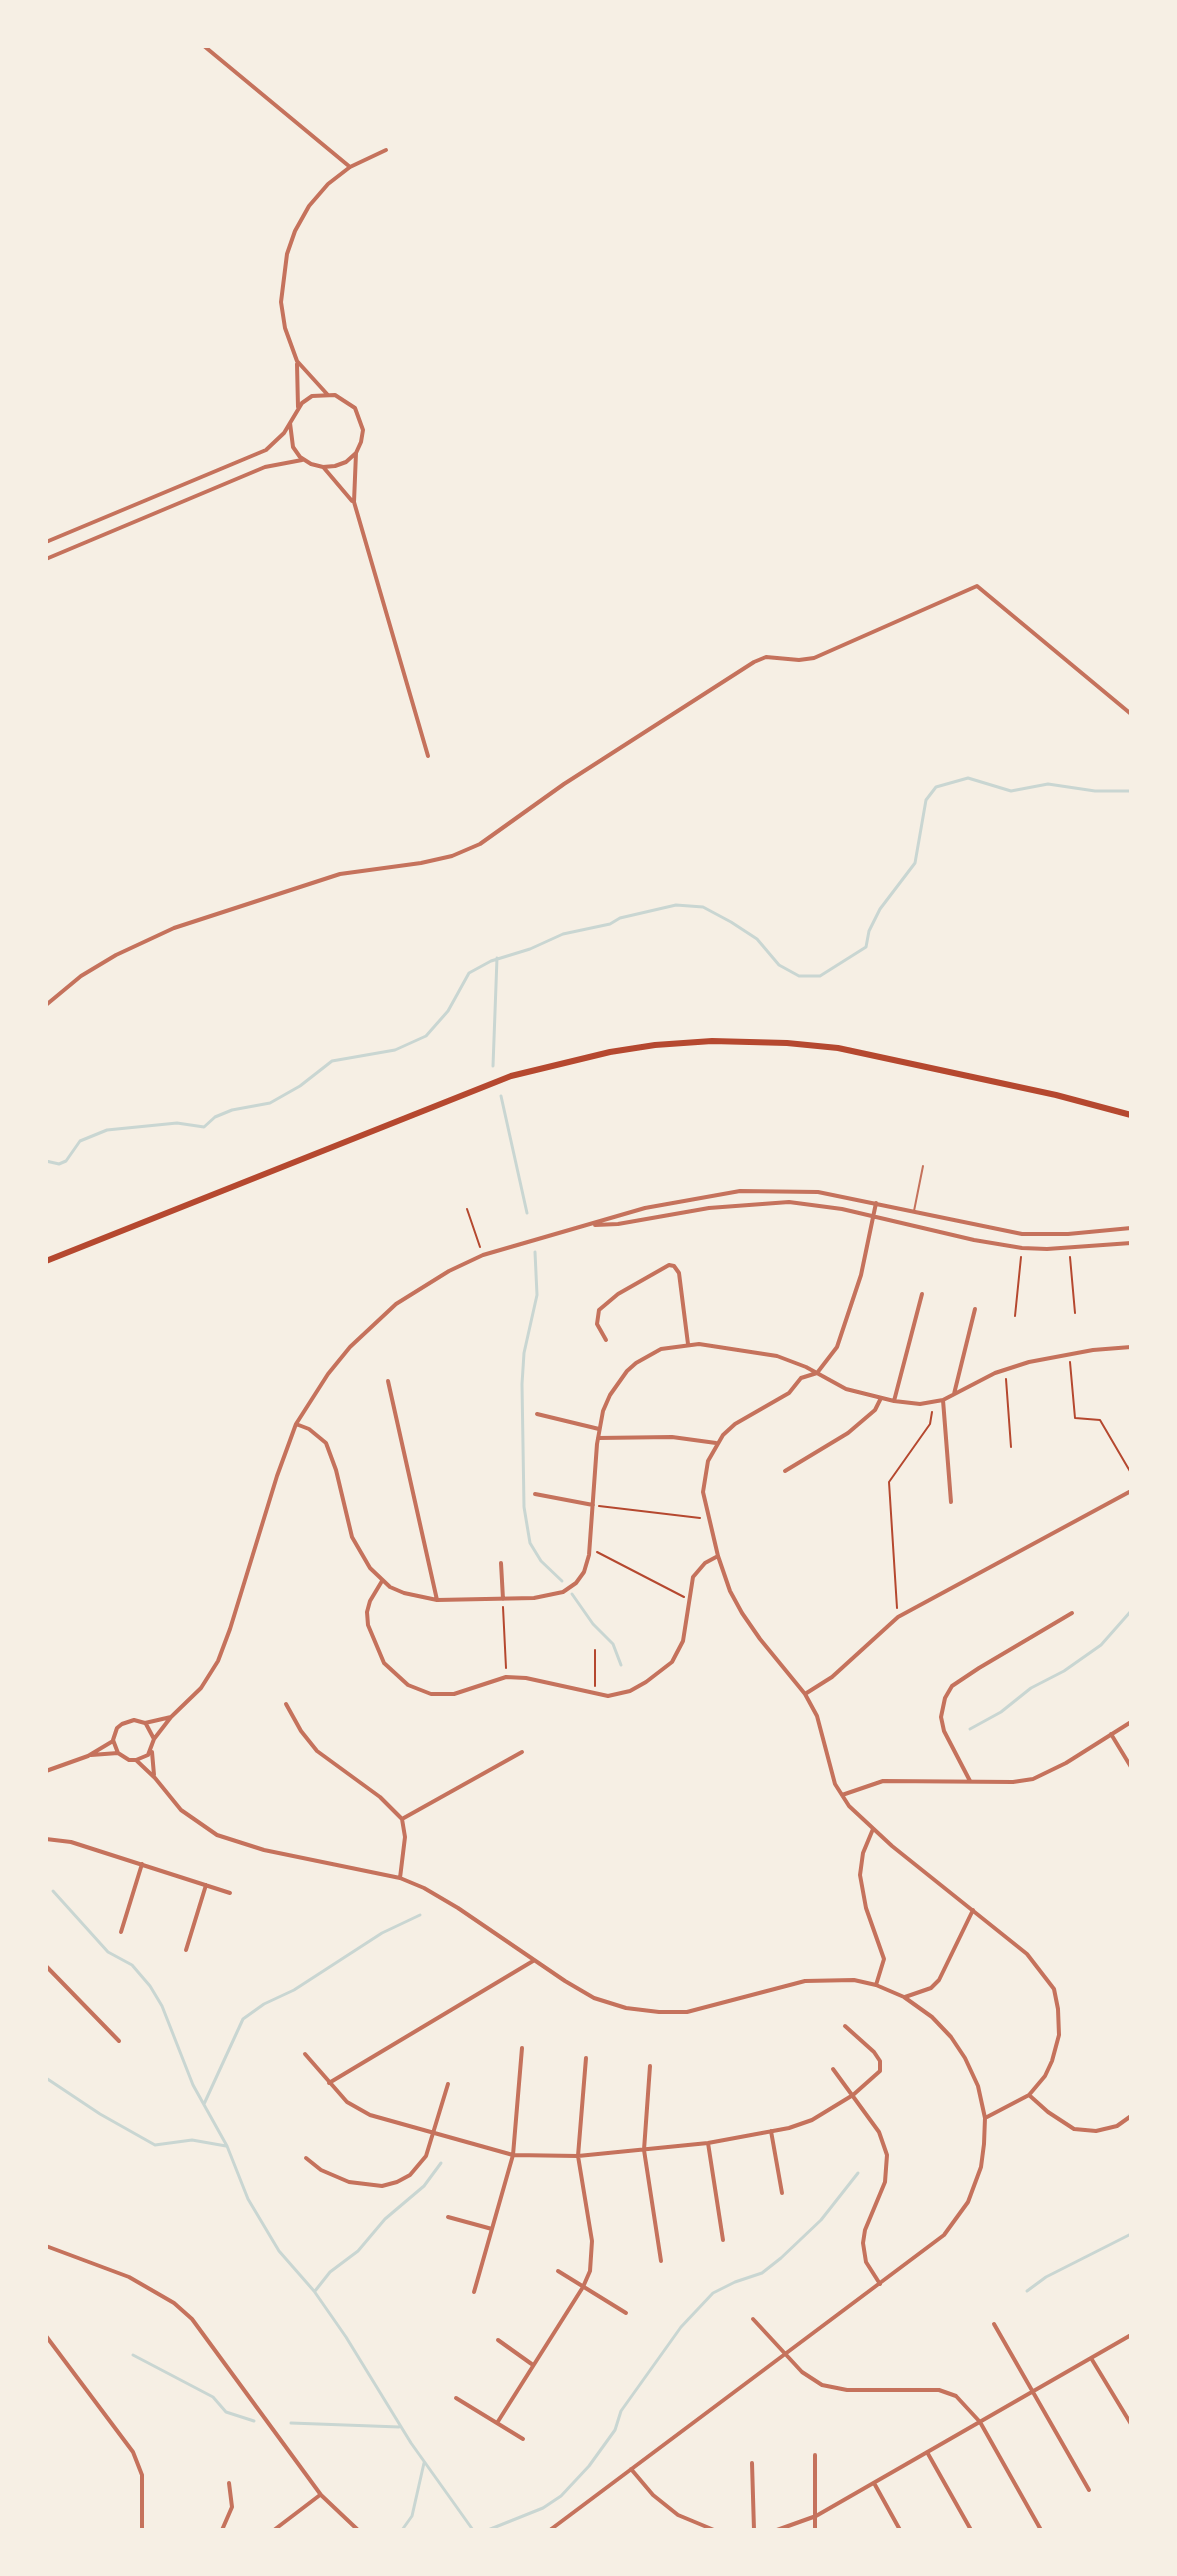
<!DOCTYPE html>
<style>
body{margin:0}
#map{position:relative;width:1177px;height:2576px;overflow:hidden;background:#f6efe4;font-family:Lato,sans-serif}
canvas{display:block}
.frame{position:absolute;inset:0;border:48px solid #f6efe4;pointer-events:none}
</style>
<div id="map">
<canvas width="1177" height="2576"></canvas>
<div class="frame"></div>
</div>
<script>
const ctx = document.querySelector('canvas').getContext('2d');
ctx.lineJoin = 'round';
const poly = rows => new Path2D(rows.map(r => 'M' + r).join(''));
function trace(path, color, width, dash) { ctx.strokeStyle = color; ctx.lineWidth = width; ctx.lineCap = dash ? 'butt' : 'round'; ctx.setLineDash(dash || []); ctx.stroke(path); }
trace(poly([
 [493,1066,497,958],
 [501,1096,527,1213],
 [46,1161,59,1164,66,1161,80,1141,107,1130,177,1123,204,1127,215,1117,232,1110,270,1103,300,1086,332,1061,395,1050,426,1036,448,1011,469,973,491,961,530,949,563,934,610,924,620,918,676,905,703,907,731,922,757,939,779,965,799,976,820,976,866,947,869,931,880,909,915,863,926,800,936,787,968,778,1011,791,1048,784,1095,791,1131,791],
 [535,1252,537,1295,524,1353,522,1384,524,1507,530,1543,541,1561,562,1581],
 [572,1594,593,1624,613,1644,621,1665],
 [970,1729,1001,1712,1031,1688,1064,1671,1101,1645,1131,1611],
 [53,1891,108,1952,132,1965,150,1986,162,2006,193,2085,227,2146,248,2199,279,2251,314,2291,346,2337,411,2443,473,2530],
 [46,2078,100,2114,155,2145,192,2140,226,2146],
 [204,2104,243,2019,264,2004,294,1990,382,1933,420,1915],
 [315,2291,330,2272,358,2251,385,2219,424,2186,441,2163],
 [1027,2291,1046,2277,1131,2234],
 [133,2355,213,2397,226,2412,254,2421],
 [291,2423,399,2427],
 [402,2530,412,2516,424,2463],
 [488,2530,543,2508,561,2496,589,2466,615,2430,621,2411,681,2327,713,2293,735,2282,762,2273,781,2258,821,2220,858,2173]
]), '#c9d6d2', 3);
trace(poly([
 [467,1209,480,1247],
 [1070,1257,1075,1313],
 [1015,1316,1021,1257],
 [1070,1362,1075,1418,1100,1420,1131,1473],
 [1006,1379,1011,1447],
 [599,1506,700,1518],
 [597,1552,684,1597],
 [503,1607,506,1668],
 [897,1608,889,1482,930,1424,932,1412],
 [595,1650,595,1686]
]), '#b5482f', 2);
trace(poly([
 [914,1211,923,1166]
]), '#c5725c', 2);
trace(poly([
 [204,46,350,167],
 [297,364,298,407],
 [327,394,297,361,285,328,281,302,287,254,295,231,309,206,328,184,350,167,386,150],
 [356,453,354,502,428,756],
 [324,468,352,501],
 [46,542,266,450,284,433,302,403,312,396,335,395,355,408,363,430,361,442,356,453,346,462,335,466,323,467,311,464,300,457,293,447,290,423],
 [46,559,265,467,302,460],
 [46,1005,81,976,116,955,174,928,340,874,421,863,452,856,480,844,564,784,754,662,766,657,799,660,814,658,977,586,1131,714],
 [876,1203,861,1275,837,1347,817,1373,801,1378,789,1393,735,1424,723,1435,708,1461,703,1492,718,1556,730,1591,742,1613,760,1639,805,1694,817,1716,835,1784,849,1806,892,1846,1027,1954,1054,1989,1058,2009,1059,2035,1052,2061,1045,2076,1029,2095,987,2117],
 [595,1225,618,1224,709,1208,789,1202,842,1209,974,1240,1022,1248,1047,1249,1131,1243],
 [606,1340,597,1324,599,1310,618,1294,669,1265,674,1266,679,1273,688,1344],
 [388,1381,437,1600],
 [954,1394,975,1309],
 [943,1400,951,1502],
 [894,1401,922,1294],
 [537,1414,599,1429],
 [296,1424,309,1429,326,1443,336,1470,352,1537,370,1568,390,1587,404,1593,437,1600,534,1598,563,1592,576,1583,584,1572,589,1555,597,1444,603,1411,610,1395,627,1371,636,1363,661,1349,699,1344,777,1356,806,1367,846,1389,894,1401,920,1404,943,1400,995,1373,1029,1362,1093,1350,1131,1347],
 [598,1438,672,1437,716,1443],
 [785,1471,848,1433,875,1410,881,1398],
 [535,1494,593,1505],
 [501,1563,503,1599],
 [382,1581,370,1601,367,1612,368,1625,384,1663,408,1685,431,1694,454,1694,506,1677,526,1678,608,1696,630,1691,646,1682,672,1662,683,1641,693,1577,705,1563,718,1556],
 [805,1694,832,1677,898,1617,1131,1491],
 [286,1704,301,1731,317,1751,380,1797,402,1819,405,1837,400,1878],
 [171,1717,145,1723,134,1720,122,1724,117,1728,113,1740,118,1753,129,1760,136,1760,148,1755,154,1739,171,1717,201,1688,218,1661,230,1629,277,1476,296,1424,328,1374,350,1347,396,1304,449,1271,483,1255,645,1208,740,1191,818,1192,1022,1234,1068,1234,1131,1228],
 [146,1724,154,1739],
 [1111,1734,1131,1767],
 [152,1752,154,1775],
 [91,1755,118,1753],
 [136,1760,155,1778,181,1810,217,1835,264,1850,400,1878,424,1888,458,1908,565,1981,594,1998,626,2008,659,2012,687,2012,805,1981,854,1980,876,1985,904,1997,932,2017,951,2037,965,2058,978,2086,985,2118,984,2144,981,2167,968,2202,944,2235,550,2530],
 [46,1771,88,1756,113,1741],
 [970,1781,944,1731,941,1717,945,1698,952,1686,979,1668,1072,1613],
 [842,1795,883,1781,1013,1782,1033,1779,1066,1763,1131,1722],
 [402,1819,522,1752],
 [873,1829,863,1853,860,1875,866,1908,884,1959,876,1985],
 [46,1839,71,1842,230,1893],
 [121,1932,142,1864],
 [186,1950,206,1885],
 [46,1966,119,2041],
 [905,1997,931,1988,939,1980,973,1910],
 [305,2054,347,2102,370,2115,513,2155,578,2156,708,2143,789,2128,812,2120,853,2095,880,2071,880,2061,874,2052,845,2026],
 [650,2066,644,2150,661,2261],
 [833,2069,879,2132,887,2155,885,2182,865,2230,863,2243,866,2262,880,2284],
 [329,2083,533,1961],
 [1029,2095,1048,2112,1074,2129,1096,2131,1117,2126,1131,2116],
 [771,2131,782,2193],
 [708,2143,723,2240],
 [306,2158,321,2170,349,2182,382,2186,397,2182,410,2175,426,2156,448,2084],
 [448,2217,492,2229],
 [46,2246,129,2277,174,2303,192,2319,321,2495,358,2530],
 [558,2271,626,2313],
 [474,2292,513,2155,522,2048],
 [753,2319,802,2372,822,2385,847,2390,939,2390,956,2396,980,2422,1041,2530],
 [994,2324,1089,2490],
 [46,2336,133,2452,142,2475,142,2530],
 [498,2340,533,2365],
 [1091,2358,1131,2424],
 [456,2398,523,2439],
 [497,2423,583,2287,590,2271,592,2241,578,2156,586,2058],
 [927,2452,971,2530],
 [815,2455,815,2530],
 [752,2463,754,2530],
 [631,2469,653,2495,678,2515,714,2530],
 [874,2483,900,2530],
 [222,2530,232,2507,229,2483],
 [274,2530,320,2495],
 [777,2530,816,2516,1131,2335]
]), '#c5725c', 4);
trace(poly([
 [46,1261,511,1076,610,1052,655,1045,712,1041,787,1043,838,1048,1056,1095,1131,1115]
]), '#b5482f', 6);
</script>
